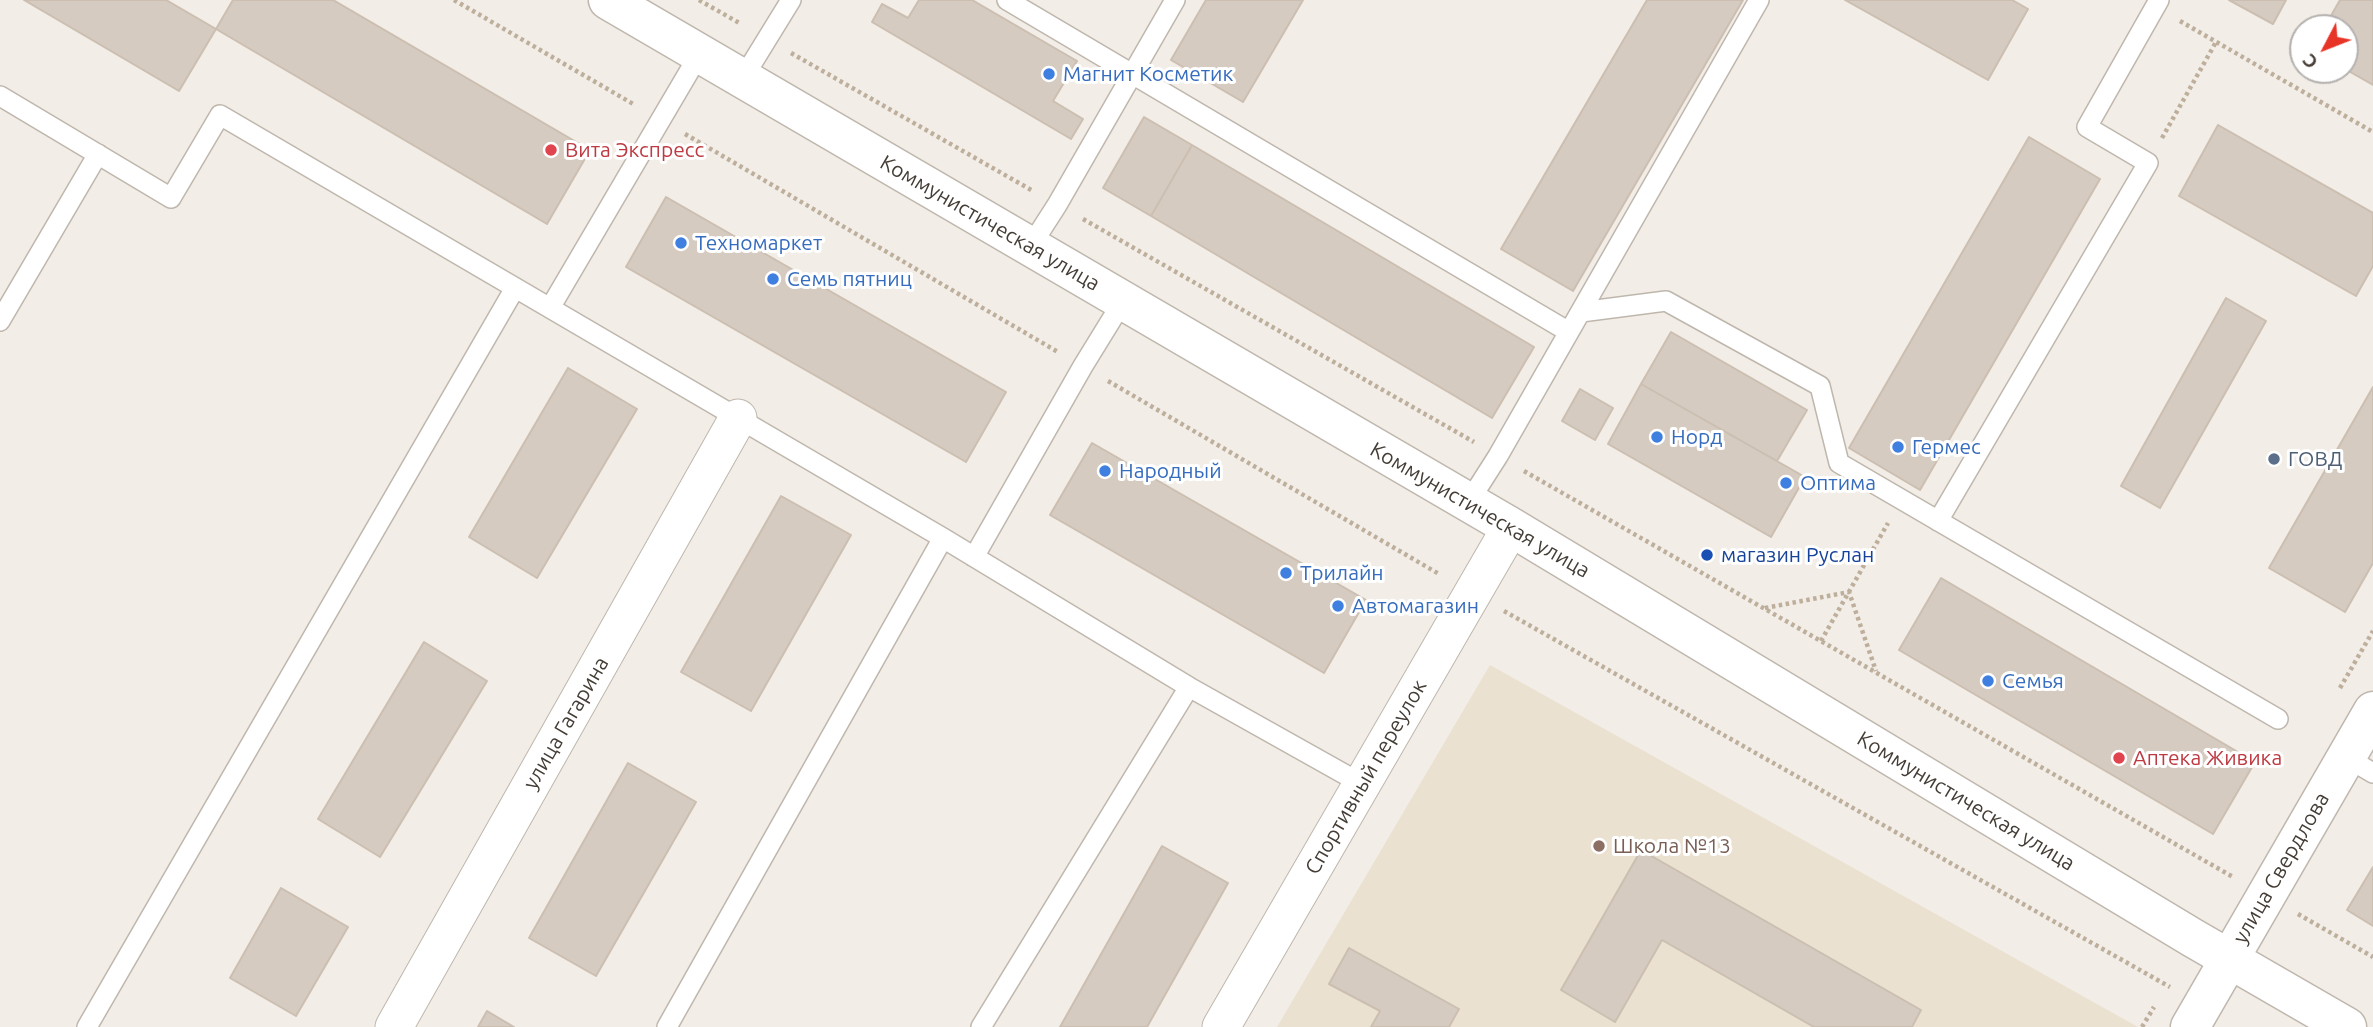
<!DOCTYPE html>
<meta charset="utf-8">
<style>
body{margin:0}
#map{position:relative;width:2373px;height:1027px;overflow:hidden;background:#f2ede6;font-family:Ubuntu,sans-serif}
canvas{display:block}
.north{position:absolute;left:2289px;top:14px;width:70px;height:70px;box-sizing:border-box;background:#fff;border:2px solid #b4b1af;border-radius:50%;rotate:228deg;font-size:19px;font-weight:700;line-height:28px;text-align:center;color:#443d36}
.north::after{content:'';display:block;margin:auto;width:24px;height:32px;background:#e73427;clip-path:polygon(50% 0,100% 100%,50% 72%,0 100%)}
</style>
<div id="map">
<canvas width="2373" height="1027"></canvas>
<div class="north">С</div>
</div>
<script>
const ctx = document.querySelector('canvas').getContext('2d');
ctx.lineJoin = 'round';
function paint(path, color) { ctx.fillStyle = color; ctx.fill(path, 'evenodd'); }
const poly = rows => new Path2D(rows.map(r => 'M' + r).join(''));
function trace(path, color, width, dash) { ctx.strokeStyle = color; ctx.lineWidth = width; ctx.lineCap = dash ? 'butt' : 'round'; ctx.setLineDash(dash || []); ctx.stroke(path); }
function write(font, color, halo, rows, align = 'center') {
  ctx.font = font + ' Ubuntu,sans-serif'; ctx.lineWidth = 6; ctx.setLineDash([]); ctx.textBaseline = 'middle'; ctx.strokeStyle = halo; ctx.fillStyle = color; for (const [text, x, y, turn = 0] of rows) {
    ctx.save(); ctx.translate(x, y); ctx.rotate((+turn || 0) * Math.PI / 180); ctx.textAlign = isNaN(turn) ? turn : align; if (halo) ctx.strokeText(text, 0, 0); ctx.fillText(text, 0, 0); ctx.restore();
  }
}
paint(poly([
 [1490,665,2138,1027,1277,1027]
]), '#eae1d1');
const building = poly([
 [24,0,166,0,216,29,179,91,24,0],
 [233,0,333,0,590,150,547,224,216,29,233,0],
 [919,0,972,0,1077,61,1053,101,1083,119,1071,139,872,22,882,4,908,18,919,0],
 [1206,0,1303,0,1243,102,1171,60,1206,0],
 [1647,0,1743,0,1573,291,1501,249,1647,0],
 [1845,0,2012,0,2028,9,1988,80,1845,0],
 [2229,0,2286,0,2273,24,2229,0],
 [2340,0,2373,0,2373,85,2345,69,2345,28,2324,28,2340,0],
 [1144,117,1192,145,1151,216,1103,188,1144,117],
 [2218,125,2373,213,2373,266,2356,296,2179,196,2218,125],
 [2029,137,2100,179,1920,490,1849,448,2029,137],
 [1192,145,1534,347,1492,418,1151,216,1192,145],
 [666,197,1006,392,966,462,626,267,666,197],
 [2226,298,2266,321,2160,508,2121,486,2226,298],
 [1671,332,1807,410,1777,461,1641,384,1671,332],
 [568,368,637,409,537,578,469,537,568,368],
 [1641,384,1805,477,1771,537,1608,444,1641,384],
 [2373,387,2373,563,2345,612,2269,568,2373,387],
 [1580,389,1613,408,1595,440,1562,421,1580,389],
 [1092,443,1366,600,1324,673,1050,515,1092,443],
 [781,496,851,535,751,711,681,672,781,496],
 [1941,578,2255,762,2213,834,1899,650,1941,578],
 [424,642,487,681,380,857,318,819,424,642],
 [628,763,696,802,596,976,529,938,628,763],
 [1162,846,1228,883,1147,1027,1060,1027,1162,846],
 [1641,850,1921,1010,1912,1027,1814,1027,1662,940,1615,1022,1561,990,1641,850],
 [2373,867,2373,926,2347,910,2373,867],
 [281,888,348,927,296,1016,230,978,281,888],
 [1349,948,1459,1009,1449,1027,1371,1027,1380,1011,1329,984,1349,948],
 [487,1011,514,1027,478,1027,487,1011]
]);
paint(building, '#d5cbc0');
trace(building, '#ccbfb1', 2);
const service = poly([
 [1007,0,1569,332],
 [743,78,791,0],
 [0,96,171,198,220,115,943,538,1189,687,1362,784],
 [1030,247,1057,205,1175,0],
 [550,308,700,53],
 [1581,312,1666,301,1820,386,1839,463,2278,719],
 [0,321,98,154],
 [1468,503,1498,456,1759,0],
 [1938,521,2148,163,2087,127,2159,0],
 [974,557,1083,366,1123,301],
 [2346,757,2373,773],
 [87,1027,515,288],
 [667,1027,943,538],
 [981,1027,1189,687]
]);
const minor = poly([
 [394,1027,738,418],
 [1221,1027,1511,527]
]);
const tertiary = poly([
 [608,0,1511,527,2193,938,2347,1027],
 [2190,1027,2373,711]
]);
trace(service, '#bfb7ad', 22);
trace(minor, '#bfb7ad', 39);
trace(tertiary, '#bfb7ad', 41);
trace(poly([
 [454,0,635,105],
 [699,0,741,24],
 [2180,21,2373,132],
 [791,53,1033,191],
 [685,134,1058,352],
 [2162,138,2216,42],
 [1083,219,1474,442],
 [1108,381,1439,574],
 [1524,471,2233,877],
 [1765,608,1849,592,1876,671],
 [1504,611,2170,987],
 [1821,641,1888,523],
 [2340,688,2373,631],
 [2298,914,2373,957],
 [2142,1027,2154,1007]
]), '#bdaf9c', 4.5, [3.5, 3.5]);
trace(service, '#fff', 19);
trace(minor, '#fff', 37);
trace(tertiary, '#fff', 38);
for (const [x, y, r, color] of [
 [1049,74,7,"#3f7fe0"],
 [551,150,7,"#e0444e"],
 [681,243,7,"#3f7fe0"],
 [773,279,7,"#3f7fe0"],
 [1657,437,7,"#3f7fe0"],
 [1898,447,7,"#3f7fe0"],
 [2274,459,7,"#5c6f8a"],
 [1105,471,7,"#3f7fe0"],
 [1786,483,7,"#3f7fe0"],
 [1707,555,7,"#1a4fb4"],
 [1286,573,7,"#3f7fe0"],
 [1338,606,7,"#3f7fe0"],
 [1988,681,7,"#3f7fe0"],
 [2119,758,7,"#e0444e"],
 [1599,846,7,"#8d6e63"]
]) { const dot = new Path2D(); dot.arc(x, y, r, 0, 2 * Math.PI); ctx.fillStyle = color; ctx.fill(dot); trace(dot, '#fff', 2.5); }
write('21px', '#366cbe', '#fff', [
 ["Магнит Косметик",1063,74],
 ["Техномаркет",695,243],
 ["Семь пятниц",787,279],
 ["Норд",1671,437],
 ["Гермес",1912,447],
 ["Народный",1119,471],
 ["Оптима",1800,483],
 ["Трилайн",1300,573],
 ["Автомагазин",1352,606],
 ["Семья",2002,681]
], 'left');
write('21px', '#be3a42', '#fff', [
 ["Вита Экспресс",565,150],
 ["Аптека Живика",2133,758]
], 'left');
write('21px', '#443d36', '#fff', [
 ["Коммунистическая улица",990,223,30],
 ["Коммунистическая улица",1480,510,30],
 ["улица Гагарина",566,723,-60],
 ["Спортивный переулок",1366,777,-60],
 ["Коммунистическая улица",1966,801,31],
 ["улица Свердлова",2281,868,-60]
]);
write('21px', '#4e5e75', '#fff', [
 ["ГОВД",2288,459]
], 'left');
write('21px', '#164399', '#fff', [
 ["магазин Руслан",1721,555]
], 'left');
write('21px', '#785e54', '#fff', [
 ["Школа №13",1613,846]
], 'left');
</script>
